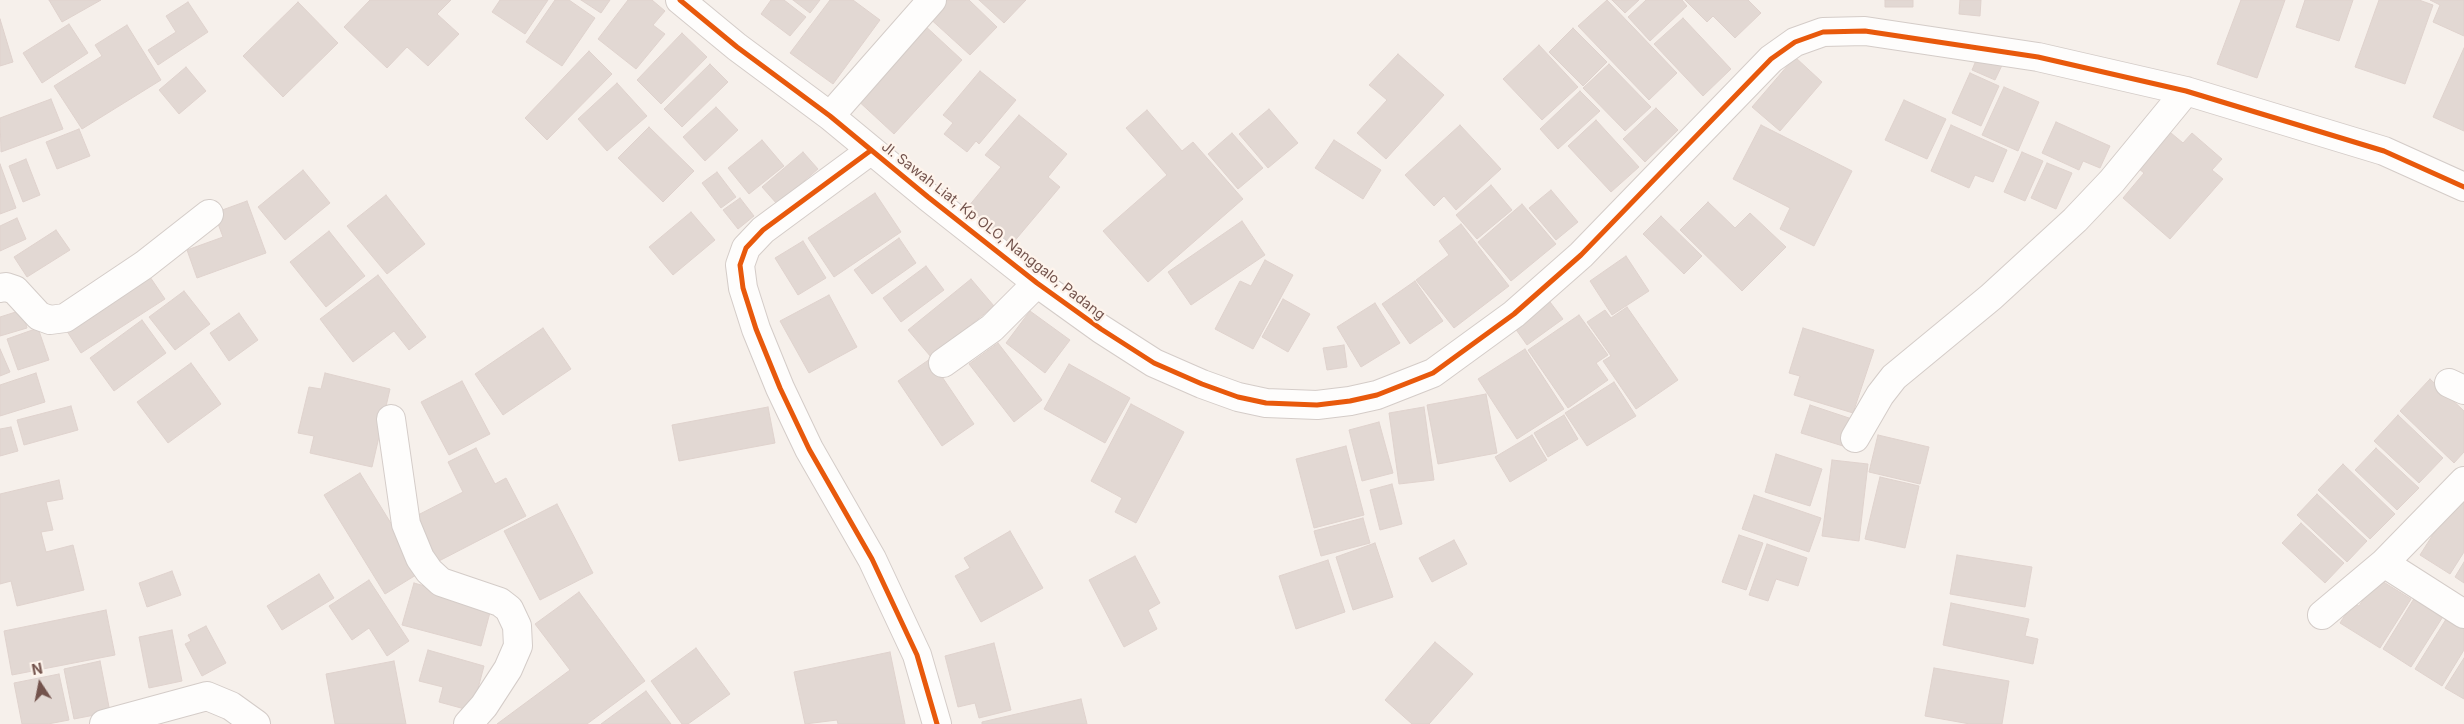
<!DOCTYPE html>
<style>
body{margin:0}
#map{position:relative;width:2464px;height:724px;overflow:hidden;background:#f6f0eb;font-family:Inter,sans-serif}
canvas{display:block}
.north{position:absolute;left:15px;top:659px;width:50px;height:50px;-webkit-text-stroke:4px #fef4ec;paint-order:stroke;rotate:349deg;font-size:14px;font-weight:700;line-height:20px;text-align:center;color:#73534c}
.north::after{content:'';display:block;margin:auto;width:18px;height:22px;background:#73534c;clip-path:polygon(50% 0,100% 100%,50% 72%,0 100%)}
</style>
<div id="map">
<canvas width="2464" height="724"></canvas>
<div class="north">N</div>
</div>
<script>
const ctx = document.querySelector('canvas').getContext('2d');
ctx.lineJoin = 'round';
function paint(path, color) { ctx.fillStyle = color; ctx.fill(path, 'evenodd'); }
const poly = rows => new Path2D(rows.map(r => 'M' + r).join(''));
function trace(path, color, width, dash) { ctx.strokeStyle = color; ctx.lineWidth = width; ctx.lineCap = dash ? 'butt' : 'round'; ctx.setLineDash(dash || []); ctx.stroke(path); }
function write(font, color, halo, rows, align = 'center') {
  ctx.font = font + ' Inter,sans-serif'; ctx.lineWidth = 4.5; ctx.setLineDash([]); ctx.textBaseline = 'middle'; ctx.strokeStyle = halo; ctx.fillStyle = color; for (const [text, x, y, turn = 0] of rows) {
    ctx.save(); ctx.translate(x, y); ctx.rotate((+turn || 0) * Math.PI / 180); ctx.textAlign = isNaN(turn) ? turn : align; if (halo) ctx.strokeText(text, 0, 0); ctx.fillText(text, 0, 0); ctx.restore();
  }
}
const building = poly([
 [49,0,101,0,62,22,49,0],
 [370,0,451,0,437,14,459,34,428,66,407,47,387,68,344,27,370,0],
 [500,0,548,0,525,34,492,12,500,0],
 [555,0,569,0,595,18,562,66,526,42,555,0],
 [581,0,610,0,601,13,581,0],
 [628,0,652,0,665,11,653,25,665,34,636,69,598,39,628,0],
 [771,0,784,0,806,17,790,36,761,14,771,0],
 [793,0,820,0,810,13,793,0],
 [830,0,853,0,880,20,833,84,790,53,830,0],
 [940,0,969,0,997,27,970,55,926,15,940,0],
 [979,0,1026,0,1004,23,979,0],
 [1607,0,1677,73,1649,100,1578,26,1607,0],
 [1612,0,1639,0,1625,13,1612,0],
 [1646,0,1682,0,1687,6,1650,41,1628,17,1646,0],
 [1685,0,1748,0,1761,13,1735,38,1713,16,1707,22,1685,0],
 [1885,0,1913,0,1913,7,1885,7,1885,0],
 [1960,0,1981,0,1980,16,1959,14,1960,0],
 [2241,0,2285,0,2257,78,2217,64,2241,0],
 [2305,0,2353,0,2339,41,2296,27,2305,0],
 [2379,0,2419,0,2433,5,2405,84,2355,67,2379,0],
 [2464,0,2464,36,2433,22,2440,5,2430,0,2464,0],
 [188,2,208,32,158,65,148,50,176,32,166,16,188,2],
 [298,2,338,43,283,97,243,56,298,2],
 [1683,18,1731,69,1703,96,1654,44,1683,18],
 [0,19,13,62,0,66,0,19],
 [922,23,962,60,894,134,854,97,922,23],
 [69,24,88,53,42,83,23,53,69,24],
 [127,25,161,80,82,129,54,86,102,56,95,45,127,25],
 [1573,28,1607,62,1583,86,1549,52,1573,28],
 [682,33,707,57,661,104,637,80,682,33],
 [1539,45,1578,87,1542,120,1503,79,1539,45],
 [2464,48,2464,131,2433,117,2464,48],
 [589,51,612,74,547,140,525,118,589,51],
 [1980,51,2004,61,1995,80,1972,70,1980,51],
 [1398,54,1444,95,1386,159,1357,133,1387,100,1369,85,1398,54],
 [1795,57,1822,82,1780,131,1752,107,1795,57],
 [710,64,728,82,682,127,664,109,710,64],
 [1609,64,1651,107,1625,131,1583,88,1609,64],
 [186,67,206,91,179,114,159,90,186,67],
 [980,71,1016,100,979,144,976,141,967,152,944,134,953,123,943,115,980,71],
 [1970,73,1999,86,1981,126,1952,113,1970,73],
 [617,83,647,116,607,151,578,119,617,83],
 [2004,87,2039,102,2018,151,1982,135,2004,87],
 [1580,91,1600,111,1558,149,1540,129,1580,91],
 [51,99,63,129,1,152,0,118,51,99],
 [1904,100,1946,119,1927,159,1885,140,1904,100],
 [716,107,738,130,705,161,683,137,716,107],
 [1656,108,1678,130,1645,162,1623,139,1656,108],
 [1269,109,1298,143,1268,168,1239,134,1269,109],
 [1147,110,1182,151,1193,142,1243,199,1148,282,1103,231,1167,175,1126,128,1147,110],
 [1019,115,1067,154,1048,177,1060,187,1012,244,968,207,1001,167,985,155,1019,115],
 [1596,120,1639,167,1611,192,1568,146,1596,120],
 [2056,122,2110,146,2100,168,2083,161,2079,170,2042,153,2056,122],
 [1460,125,1501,169,1456,210,1444,196,1434,206,1405,175,1460,125],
 [1761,125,1852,171,1814,246,1780,229,1790,208,1733,179,1761,125],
 [1951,125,2007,150,1993,182,1975,175,1969,188,1931,171,1951,125],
 [649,127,694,171,663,202,618,158,649,127],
 [2165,128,2183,143,2192,133,2222,159,2212,170,2223,179,2170,239,2123,198,2144,173,2133,164,2165,128],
 [79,129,90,156,57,169,46,142,79,129],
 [1232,133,1263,168,1238,189,1208,154,1232,133],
 [762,140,784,166,749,194,728,168,762,140],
 [1334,140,1381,170,1363,199,1315,168,1334,140],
 [803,152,818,169,777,204,762,187,803,152],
 [2022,152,2043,161,2025,201,2004,192,2022,152],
 [26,159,40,195,23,202,9,166,26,159],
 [2047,163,2072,173,2056,209,2031,198,2047,163],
 [0,164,16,208,0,214,0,164],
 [303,170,330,203,285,240,258,207,303,170],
 [717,172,736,197,721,208,702,183,717,172],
 [1491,185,1512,210,1477,239,1456,215,1491,185],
 [1551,190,1578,222,1556,240,1529,208,1551,190],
 [875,193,901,232,834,277,808,238,875,193],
 [386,195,425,244,387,274,347,226,386,195],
 [740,198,754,216,738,229,723,210,740,198],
 [247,201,266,253,197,278,187,250,223,237,214,213,247,201],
 [1708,202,1735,228,1750,213,1786,247,1742,291,1680,230,1708,202],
 [1522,204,1556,244,1511,281,1478,242,1522,204],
 [691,212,715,240,673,275,649,247,691,212],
 [1661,216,1702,256,1684,274,1643,234,1661,216],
 [17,218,26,239,0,251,0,226,17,218],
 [1242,221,1265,255,1191,305,1168,272,1242,221],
 [1461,224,1509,286,1454,328,1416,280,1449,255,1439,241,1461,224],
 [56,230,70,250,27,277,14,257,56,230],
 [329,231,365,276,326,307,290,262,329,231],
 [899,238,916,263,872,294,854,270,899,238],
 [803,241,826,278,798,295,775,258,803,241],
 [1626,256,1649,291,1612,315,1590,281,1626,256],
 [1265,260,1293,275,1253,349,1215,329,1240,281,1251,286,1265,260],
 [926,266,944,290,901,322,883,298,926,266],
 [146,271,165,299,81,353,63,325,146,271],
 [378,275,426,337,409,350,394,331,353,362,320,319,378,275],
 [971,279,994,306,931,357,908,330,971,279],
 [1415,281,1443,321,1410,344,1382,304,1415,281],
 [184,291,210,324,175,350,149,317,184,291],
 [829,295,857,347,809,373,780,321,829,295],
 [1547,298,1563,319,1527,345,1512,324,1547,298],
 [1283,299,1310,314,1288,352,1262,337,1283,299],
 [1375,303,1400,343,1361,367,1337,327,1375,303],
 [1627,307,1678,380,1636,409,1603,361,1611,356,1587,322,1605,310,1611,318,1627,307],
 [22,310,27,328,0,336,0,317,22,310],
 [1030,311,1070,340,1045,373,1006,343,1030,311],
 [239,313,258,340,229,361,210,333,239,313],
 [1579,315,1608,355,1596,363,1608,380,1568,408,1528,350,1579,315],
 [142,320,166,353,114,391,90,358,142,320],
 [38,328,49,360,18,370,7,339,38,328],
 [543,328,571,369,503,415,475,374,543,328],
 [1803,328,1874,350,1853,413,1794,395,1800,376,1789,373,1803,328],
 [998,343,1042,400,1014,422,969,364,998,343],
 [1344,345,1347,367,1327,370,1323,348,1344,345],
 [0,349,10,372,0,376,0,349],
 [1525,349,1564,409,1517,439,1478,379,1525,349],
 [930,359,974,424,942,446,898,381,930,359],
 [191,363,221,404,168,443,137,402,191,363],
 [1069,364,1130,398,1105,443,1044,409,1069,364],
 [36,373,45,402,0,416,0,385,36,373],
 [325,373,390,389,372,467,310,453,314,436,298,433,309,387,321,389,325,373],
 [2430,379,2464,411,2464,452,2454,463,2400,411,2430,379],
 [462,381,490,434,449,455,421,402,462,381],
 [1614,382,1636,416,1587,446,1565,413,1614,382],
 [1486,394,1497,453,1438,464,1427,405,1486,394],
 [1131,404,1184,432,1136,523,1115,512,1122,498,1091,481,1131,404],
 [1810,405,1852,419,1843,446,1801,433,1810,405],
 [71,406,78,430,24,445,17,420,71,406],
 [768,407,775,443,679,461,672,425,768,407],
 [1424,407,1434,480,1399,484,1389,413,1424,407],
 [1564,415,1578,439,1548,457,1534,433,1564,415],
 [2398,415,2443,458,2419,483,2374,441,2398,415],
 [1379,422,1393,473,1362,481,1349,430,1379,422],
 [11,427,18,451,0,456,0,429,11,427],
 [1532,435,1547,460,1510,482,1495,457,1532,435],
 [1878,435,1929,447,1920,484,1869,472,1878,435],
 [1346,446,1364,515,1314,528,1296,459,1346,446],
 [476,448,495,484,506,478,526,516,437,562,414,517,463,492,448,462,476,448],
 [2376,448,2419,488,2397,510,2355,470,2376,448],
 [1776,454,1822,469,1810,506,1765,492,1776,454],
 [1832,460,1868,464,1859,541,1822,536,1832,460],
 [2343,464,2395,514,2370,539,2318,490,2343,464],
 [360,473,421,572,385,594,324,495,360,473],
 [1880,477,1919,486,1905,548,1865,539,1880,477],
 [59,480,63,499,46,502,53,530,41,532,46,552,73,545,84,590,17,606,11,581,0,584,0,494,59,480],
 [1392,484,1402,524,1380,530,1370,490,1392,484],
 [2317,494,2367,541,2347,562,2297,515,2317,494],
 [1754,495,1821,518,1809,552,1742,529,1754,495],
 [2456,498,2464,503,2464,552,2450,574,2420,555,2456,498],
 [557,504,593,573,540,600,504,531,557,504],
 [1363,518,1370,543,1321,556,1314,531,1363,518],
 [2301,523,2344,563,2325,583,2282,543,2301,523],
 [1010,531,1043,588,981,622,955,576,970,568,964,558,1010,531],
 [1739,535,1763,543,1746,590,1722,582,1739,535],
 [1454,540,1467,564,1432,582,1419,558,1454,540],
 [1375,543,1393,597,1353,610,1336,557,1375,543],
 [1767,544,1807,558,1798,586,1776,579,1768,601,1749,595,1767,544],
 [1957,555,2032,567,2025,607,1950,594,1957,555],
 [1135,556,1160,603,1148,610,1157,629,1124,647,1089,580,1135,556],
 [1328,560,1345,612,1296,629,1279,576,1328,560],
 [2464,562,2464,583,2455,577,2464,562],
 [172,571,181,595,147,607,139,583,172,571],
 [319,574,334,598,282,630,267,606,319,574],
 [2377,578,2411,599,2380,648,2340,623,2353,603,2359,606,2377,578],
 [369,580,409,641,387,656,369,628,352,640,329,606,369,580],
 [414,583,492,605,481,646,402,625,414,583],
 [579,592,645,681,587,724,497,724,570,670,535,624,579,592],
 [2415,597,2444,615,2411,667,2383,649,2415,597],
 [1951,603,2029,619,2025,636,2038,639,2033,664,1943,645,1951,603],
 [106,610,115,655,12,675,4,631,106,610],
 [2448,616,2464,626,2464,650,2442,686,2415,669,2448,616],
 [206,626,226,663,202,676,185,644,191,641,188,635,206,626],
 [172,630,182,681,149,688,139,637,172,630],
 [1435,642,1473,674,1429,724,1412,724,1385,700,1435,642],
 [994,643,1011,710,979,718,975,703,958,707,945,656,994,643],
 [696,648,730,694,688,724,682,724,651,681,696,648],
 [428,650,484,666,472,711,439,702,443,687,419,681,428,650],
 [890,652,905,724,838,724,837,720,805,724,794,672,890,652],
 [2464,658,2464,699,2445,688,2464,658],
 [100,661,110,712,74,719,64,669,100,661],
 [394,661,406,724,335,724,326,674,394,661],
 [1934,668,2009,681,2002,724,1970,724,1925,716,1934,668],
 [59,674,69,720,48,724,22,724,14,683,59,674],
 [646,691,671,724,601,724,646,691],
 [1081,699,1087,724,982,724,982,722,1081,699]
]);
paint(building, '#e2d8d3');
trace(building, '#dfd2cd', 1);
const minor = poly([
 [680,0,737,47,830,116,928,197,1037,283,1101,329,1154,363,1202,384,1238,397,1266,403,1317,405,1350,401,1377,395,1433,373,1514,314,1581,255,1771,59,1795,42,1823,32,1865,31,2038,57,2186,91,2384,151,2464,187],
 [830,116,932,0],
 [870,151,763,230,746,248,740,265,743,288,756,329,780,388,809,449,872,559,917,655,937,724],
 [0,288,6,287,15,290,39,316,50,320,65,318,144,265,209,214],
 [943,363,992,328,1037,283],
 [2449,383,2464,390],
 [391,419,406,524,420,558,429,571,441,582,500,602,509,609,517,626,518,646,508,669,484,706,468,724],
 [1855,438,1880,395,1894,377,1991,297,2075,220,2112,181,2186,91],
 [2464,481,2384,563,2464,614],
 [2322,615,2384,563],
 [104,724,207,696,231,706,256,724]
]);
trace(minor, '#d4ccc8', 30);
trace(minor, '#fefdfc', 28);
trace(poly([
 [680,0,737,47,830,116,928,197,1037,283,1101,329,1154,363,1202,384,1238,397,1266,403,1317,405,1350,401,1377,395,1433,373,1514,314,1581,255,1771,59,1795,42,1823,32,1865,31,2038,57,2186,91,2384,151,2464,187],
 [870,151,763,230,746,248,740,265,743,288,756,329,780,388,809,449,872,559,917,655,937,724]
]), '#e8590c', 5);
write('14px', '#73534c', '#fef4ec', [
 ["Jl. Sawah Liat, Kp OLO, Nanggalo, Padang",993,231,38]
]);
</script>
